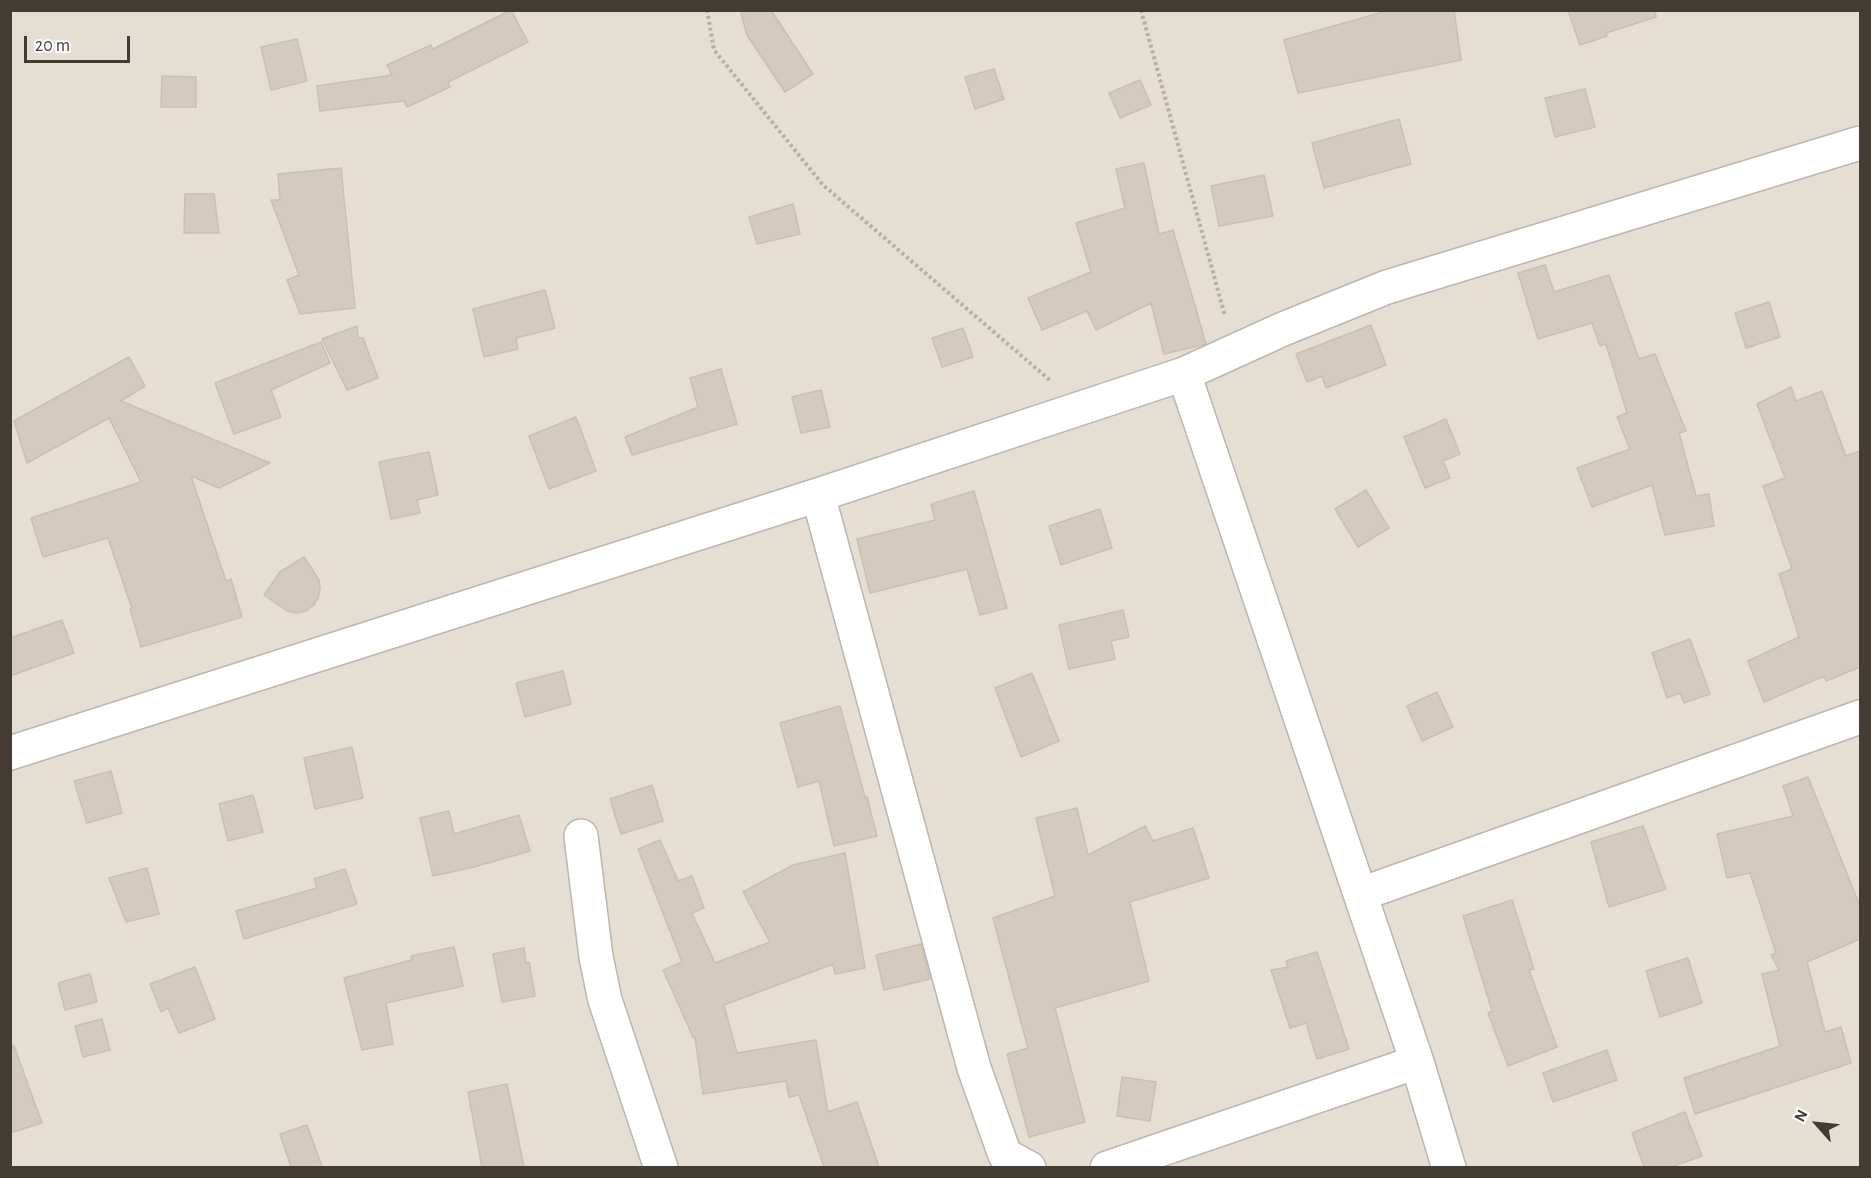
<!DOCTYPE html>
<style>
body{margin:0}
#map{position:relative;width:1871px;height:1178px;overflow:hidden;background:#f0ece5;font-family:"Alegreya Sans",sans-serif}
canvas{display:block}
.frame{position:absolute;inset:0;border:12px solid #423c35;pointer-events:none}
.north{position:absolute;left:1787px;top:1094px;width:60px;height:60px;-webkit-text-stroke:4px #fff;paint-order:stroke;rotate:297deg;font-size:16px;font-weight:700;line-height:24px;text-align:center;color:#423c35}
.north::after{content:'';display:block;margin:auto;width:21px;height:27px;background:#423c35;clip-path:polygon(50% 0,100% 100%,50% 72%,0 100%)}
.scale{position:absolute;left:24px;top:36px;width:106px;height:27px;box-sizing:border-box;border:3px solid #423c35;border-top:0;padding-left:8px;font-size:18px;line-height:21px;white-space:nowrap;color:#423c35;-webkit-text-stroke:4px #fff;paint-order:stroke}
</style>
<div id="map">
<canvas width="1871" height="1178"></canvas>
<div class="frame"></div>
<div class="north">N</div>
<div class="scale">20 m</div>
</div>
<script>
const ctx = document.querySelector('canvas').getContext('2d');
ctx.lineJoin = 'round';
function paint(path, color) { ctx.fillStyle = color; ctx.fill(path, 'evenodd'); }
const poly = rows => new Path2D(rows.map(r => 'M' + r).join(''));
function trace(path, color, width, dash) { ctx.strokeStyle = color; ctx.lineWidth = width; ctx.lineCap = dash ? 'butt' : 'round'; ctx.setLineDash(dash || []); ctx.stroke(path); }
paint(poly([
 [11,11,1860,11,1860,1167,11,1167]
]), '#e4ded3');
const building = poly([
 [511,10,528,42,448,82,450,87,407,107,404,101,320,111,317,86,392,75,387,65,431,45,433,49,511,10],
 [740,10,771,10,813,74,785,92,747,35,740,10],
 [1390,10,1454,10,1461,60,1298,93,1284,40,1390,10],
 [1568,10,1655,10,1656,17,1606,33,1607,36,1580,45,1568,10],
 [297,39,307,81,271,90,261,47,297,39],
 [994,69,1004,99,975,109,965,77,994,69],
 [162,76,196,77,196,107,161,107,162,76],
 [1140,80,1151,105,1120,118,1109,93,1140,80],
 [1585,89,1595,127,1555,137,1545,98,1585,89],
 [1399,119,1411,164,1324,188,1312,143,1399,119],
 [1144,163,1159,234,1173,230,1206,344,1164,354,1151,303,1096,330,1087,311,1042,330,1028,298,1091,272,1076,223,1125,208,1116,169,1144,163],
 [341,168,355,308,300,314,287,280,299,275,271,200,280,200,278,174,341,168],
 [1264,175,1273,216,1219,226,1211,186,1264,175],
 [185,194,214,194,219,233,184,233,185,194],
 [793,204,800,234,757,244,749,217,793,204],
 [1545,265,1554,292,1609,275,1639,359,1655,354,1686,431,1679,433,1696,496,1709,494,1714,526,1665,535,1652,485,1592,507,1577,468,1630,449,1617,417,1627,413,1606,344,1600,346,1592,323,1538,339,1518,273,1545,265],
 [545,290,555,328,516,338,518,349,484,357,473,309,545,290],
 [1769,302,1780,337,1746,348,1735,313,1769,302],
 [1371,325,1386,365,1326,388,1322,376,1307,382,1296,354,1371,325],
 [357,326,358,338,363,338,378,378,347,390,322,339,357,326],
 [963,328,973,357,942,367,932,338,963,328],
 [321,342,330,363,271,390,281,417,234,434,215,383,321,342],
 [129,357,145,386,121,401,270,463,219,488,191,476,226,581,231,579,242,617,141,647,130,609,132,609,108,538,43,557,31,518,141,482,109,418,27,463,14,421,129,357],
 [721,369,737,424,632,455,625,437,698,407,690,378,721,369],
 [1791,387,1796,401,1822,391,1846,456,1860,451,1860,667,1826,681,1824,676,1764,702,1748,661,1799,637,1779,574,1792,569,1763,486,1785,478,1757,404,1791,387],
 [821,390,830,427,801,433,792,397,821,390],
 [576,417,596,471,549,489,529,436,576,417],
 [1446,419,1460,454,1443,461,1450,478,1425,488,1404,437,1446,419],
 [429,452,438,495,417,500,420,513,391,519,379,462,429,452],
 [1366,490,1389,528,1358,547,1335,509,1366,490],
 [974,491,1007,608,980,615,967,569,870,593,857,539,935,520,931,504,974,491],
 [1100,509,1112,548,1061,565,1049,526,1100,509],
 [304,557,319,580,320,589,318,598,313,606,306,611,297,613,287,611,264,595,280,572,304,557],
 [1123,610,1129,637,1111,641,1115,659,1069,669,1059,625,1123,610],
 [62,620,74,653,10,676,10,638,62,620],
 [1690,639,1710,694,1684,703,1680,693,1667,698,1652,653,1690,639],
 [563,671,571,704,525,717,516,683,563,671],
 [1032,673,1059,741,1021,757,995,688,1032,673],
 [1437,692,1453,727,1422,741,1407,706,1437,692],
 [840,706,865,797,867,797,877,836,834,846,819,781,798,787,780,723,840,706],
 [352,747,363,798,315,809,304,758,352,747],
 [111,771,122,813,87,823,74,781,111,771],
 [1808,777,1860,906,1860,939,1807,962,1825,1032,1841,1027,1851,1063,1695,1114,1684,1078,1780,1046,1762,974,1779,970,1771,955,1776,953,1750,873,1727,878,1717,834,1793,816,1783,786,1808,777],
 [652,785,663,821,621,834,610,799,652,785],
 [253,795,263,832,228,841,219,804,253,795],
 [1077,808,1088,855,1145,826,1153,841,1193,828,1209,878,1130,902,1149,981,1055,1008,1085,1122,1029,1137,1007,1054,1028,1048,993,918,1055,896,1036,818,1077,808],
 [449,811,454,834,519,815,530,851,474,867,433,876,420,818,449,811],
 [1643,826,1666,889,1609,907,1591,842,1643,826],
 [660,840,678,881,692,876,704,908,692,913,715,963,770,942,743,892,793,865,845,853,865,968,835,974,833,964,724,1005,737,1053,816,1040,828,1112,857,1102,879,1167,824,1167,799,1095,789,1097,786,1081,703,1094,695,1037,693,1037,663,970,682,962,638,849,660,840],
 [147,868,159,914,126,922,109,878,147,868],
 [345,869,357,904,244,939,236,911,317,888,314,879,345,869],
 [1512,900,1534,969,1529,970,1557,1047,1508,1066,1488,1013,1492,1011,1463,916,1512,900],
 [921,944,930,979,884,990,876,955,921,944],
 [454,947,463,986,386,1003,393,1044,362,1050,344,978,412,960,411,956,454,947],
 [524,948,526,963,529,962,535,996,502,1002,493,954,524,948],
 [1317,952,1349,1049,1317,1059,1306,1023,1290,1028,1271,970,1288,967,1286,961,1317,952],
 [1688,958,1702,1003,1660,1017,1646,971,1688,958],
 [195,967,215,1019,179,1033,168,1008,161,1012,150,984,195,967],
 [90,974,97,1002,65,1010,58,983,90,974],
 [102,1019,110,1050,83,1057,75,1026,102,1019],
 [10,1046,14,1046,42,1123,10,1133,10,1046],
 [1607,1050,1617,1080,1553,1102,1543,1073,1607,1050],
 [1122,1077,1156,1082,1150,1121,1117,1116,1122,1077],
 [507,1084,524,1167,482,1167,468,1092,507,1084],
 [1685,1112,1702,1156,1671,1167,1644,1167,1632,1133,1685,1112],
 [307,1125,322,1167,291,1167,280,1134,307,1125]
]);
paint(building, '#d4cabe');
trace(building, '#cbbfb0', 1.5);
const minor = poly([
 [1184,374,1417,1062,1449,1168],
 [818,495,974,1068,1005,1155,1029,1168],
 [10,753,818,495,1184,374,1283,329,1387,287,1860,143],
 [581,836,596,957,605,1000,661,1168],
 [1361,894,1860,717],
 [1107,1168,1417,1062]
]);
trace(minor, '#beb6ac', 36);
trace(poly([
 [707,10,714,50,823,185,1052,382],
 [1141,10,1225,316]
]), '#bbae9b', 4, [3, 3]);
trace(minor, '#fff', 33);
</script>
